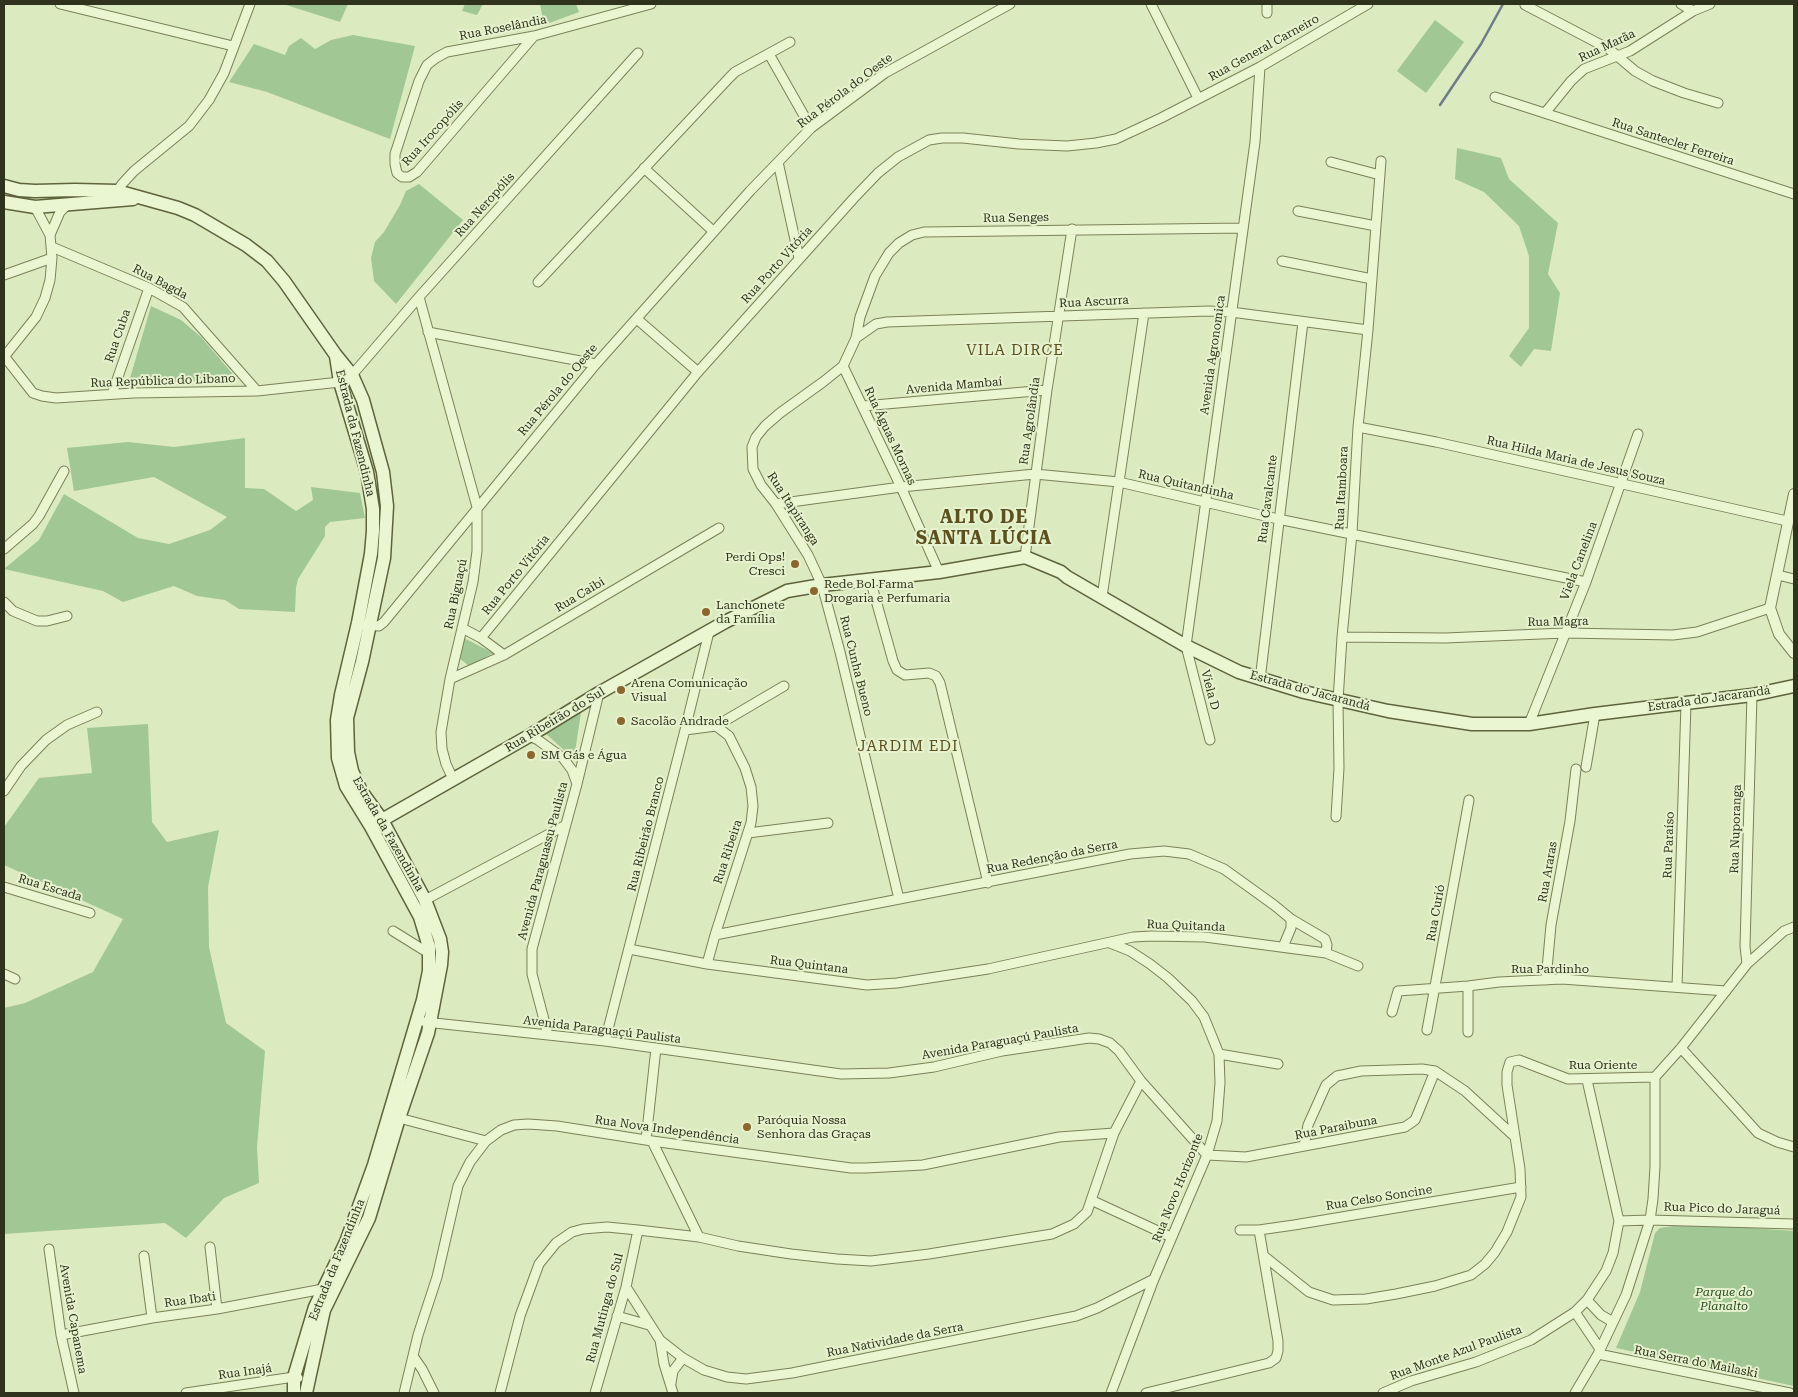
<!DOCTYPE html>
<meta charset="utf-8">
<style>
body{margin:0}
#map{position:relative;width:1798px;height:1397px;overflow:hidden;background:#dceabf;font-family:"Roboto Serif",serif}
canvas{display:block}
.frame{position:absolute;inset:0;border:5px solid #2f321c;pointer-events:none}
</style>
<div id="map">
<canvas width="1798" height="1397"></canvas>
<div class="frame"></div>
</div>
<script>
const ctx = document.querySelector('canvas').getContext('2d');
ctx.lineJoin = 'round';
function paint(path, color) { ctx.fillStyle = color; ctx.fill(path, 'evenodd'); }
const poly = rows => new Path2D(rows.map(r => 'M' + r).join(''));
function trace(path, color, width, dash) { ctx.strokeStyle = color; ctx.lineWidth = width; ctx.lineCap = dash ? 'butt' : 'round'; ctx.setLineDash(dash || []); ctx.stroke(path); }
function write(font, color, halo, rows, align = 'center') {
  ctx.font = font + ' "Roboto Serif",serif'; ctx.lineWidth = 4; ctx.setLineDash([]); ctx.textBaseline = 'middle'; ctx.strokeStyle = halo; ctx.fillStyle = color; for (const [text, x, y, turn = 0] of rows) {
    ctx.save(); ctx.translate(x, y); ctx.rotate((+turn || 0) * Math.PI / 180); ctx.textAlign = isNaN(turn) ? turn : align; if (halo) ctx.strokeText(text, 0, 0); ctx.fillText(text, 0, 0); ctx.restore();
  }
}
paint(poly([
 [283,4,348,4,340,22],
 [465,4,483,4,477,15,462,11],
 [540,4,576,4,579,12,544,25],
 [1435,20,1464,42,1426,93,1397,71],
 [353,35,415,46,390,139,267,92,229,82,254,44,285,55,289,46,301,38,315,49,331,40],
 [1457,148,1501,158,1509,179,1558,223,1548,274,1560,293,1551,351,1534,349,1521,367,1509,356,1529,328,1529,256,1519,226,1484,192,1455,179],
 [419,184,463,220,396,304,374,281,371,258,375,242,384,232,400,205,406,191],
 [151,306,181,320,201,337,237,379,128,385],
 [245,438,245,488,264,489,296,511,313,500,311,487,360,493,365,518,330,522,325,527,325,536,298,579,296,588,295,612,239,609,225,600,197,596,174,586,123,602,103,591,4,569,39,540,64,494,138,538,169,544,210,530,227,517,154,477,74,491,67,448,128,442,174,447],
 [464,638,493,653,469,666,459,658],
 [581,712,574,759,545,733],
 [148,724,152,822,167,842,219,830,208,887,209,947,226,1023,265,1051,257,1147,259,1183,224,1198,186,1238,165,1223,4,1234,4,1008,25,1003,93,972,123,919,4,865,4,827,39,778,92,773,87,728],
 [1673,1226,1739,1227,1794,1231,1794,1386,1616,1348,1640,1292,1655,1233,1660,1228]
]), '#a1c794');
trace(poly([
 [1440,105,1481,44,1503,4]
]), '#6a7d89', 2.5);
const minor = poly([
 [60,4,233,46],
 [1151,4,1198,98],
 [1267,4,1267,13],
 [1681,4,1693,11],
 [1525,5,1609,49,1635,71,1653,81,1684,93,1718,103],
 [534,36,417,172,409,177,402,177,397,173,395,164,395,154,419,81,427,65,436,58,447,52,534,36,651,4],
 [769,54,811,128],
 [1495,97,1794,194],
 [1545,113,1571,81,1584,69,1630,51,1693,11,1710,4],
 [778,162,799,258],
 [1331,162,1380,175],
 [644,168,713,231],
 [115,195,122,184,134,171,189,126,209,100,224,73,250,4],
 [1298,211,1376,226],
 [50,235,60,212,67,205],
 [52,247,149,288,183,307,257,391],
 [1282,261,1372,279],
 [4,275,52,258],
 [538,282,729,78,735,72,790,42],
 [419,297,477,507,477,551,473,582,450,679,441,732,442,749,446,764,453,779],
 [637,319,698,372],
 [428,332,596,364],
 [856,338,860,317,875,276,889,253,899,243,912,235,924,232,1243,228],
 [4,356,33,393,42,396,56,398,133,393,257,391,340,382,352,375,419,297,638,53],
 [4,357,36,317,45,298,50,280,52,258,50,235,35,207],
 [843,366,901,487,939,572],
 [112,394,149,288],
 [863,406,1047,390],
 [1358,427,1436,442,1787,521],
 [776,504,901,487,1035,474,1119,482,1278,519,1586,582],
 [4,549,33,524,39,516,64,471],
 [1025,557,1047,390,1072,229],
 [1778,575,1794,579],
 [870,579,893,661,897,670,905,675,929,673,936,676,940,683,988,883],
 [1102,597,1144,313],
 [4,602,13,611,37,621,47,621,67,616],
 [364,625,379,626,384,622,596,364,750,191,811,128,885,73,1010,4],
 [462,628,481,638,504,655],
 [1342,637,1445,638,1565,633,1673,635,1697,632,1770,608],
 [481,638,698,372,854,198,878,173,898,157,929,140,942,138,963,138,1019,144,1067,146,1096,143,1116,139,1161,118,1260,67,1368,4],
 [450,679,504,655,719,528],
 [1260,680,1303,322],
 [1529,724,1586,582,1638,434],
 [716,726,784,686],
 [685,730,716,726,729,736,745,768,751,787,753,806,751,823,715,935,707,964],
 [529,736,538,740,563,758,572,770,577,784],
 [1210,740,1186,646,1255,142,1260,67],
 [1586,767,1595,714],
 [4,791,21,766,46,740,67,725,97,712],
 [1336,817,1339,768,1338,701,1342,637,1352,533,1358,427,1368,330,1381,161],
 [748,833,828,823],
 [4,887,90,913],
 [899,899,840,652,822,585,808,555,776,504,761,485,753,469,752,447,756,437,765,426,780,413,823,382,843,366,856,338,876,324,887,322,1208,311,1231,312,1368,330],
 [425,900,564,826],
 [393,931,430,954],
 [715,935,1130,854,1164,851,1189,854,1224,869,1274,905,1291,919,1325,939,1327,945,1326,953,1358,966],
 [1110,943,1130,951,1150,964,1168,978,1192,1001,1204,1017,1219,1054,1220,1083,1217,1121,1207,1155,1154,1279,1111,1393],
 [1283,947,1291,928,1291,919],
 [629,949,707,964,867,985,897,983,988,969,1133,937,1152,936,1205,937,1326,953],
 [1747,964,1745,946,1752,695],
 [4,974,15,979],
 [1546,980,1551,925,1570,821,1576,769],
 [1677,987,1686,703],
 [1392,1012,1398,991,1468,986,1499,982,1562,979,1726,991],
 [425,1022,605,1041,841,1074,889,1073,934,1067,1002,1051,1089,1038,1099,1039,1110,1043,1119,1051,1141,1081,1207,1155],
 [1427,1030,1469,800],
 [1468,1032,1468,986],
 [548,1035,532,974,532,949,577,784,599,693],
 [605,1041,685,730,709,632],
 [1681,1048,1758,1133,1777,1142,1794,1147],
 [1219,1054,1278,1064],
 [399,1118,486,1141],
 [646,1140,656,1048],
 [652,1141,699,1237],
 [1304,1146,1308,1125,1326,1085,1337,1076,1361,1071,1422,1069,1435,1071,1465,1091,1515,1137],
 [1207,1155,1246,1157,1405,1127,1415,1120,1418,1113,1435,1071],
 [1091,1200,1171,1237],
 [1619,1221,1650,1220,1794,1224],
 [1240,1230,1259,1230,1294,1225,1521,1187],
 [210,1247,217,1309],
 [49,1249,61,1335,74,1393],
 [144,1256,152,1318],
 [1264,1256,1309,1292,1333,1300,1366,1299,1396,1294,1435,1286,1471,1275,1485,1264,1495,1252,1507,1232,1521,1197,1520,1169,1507,1085,1507,1072,1510,1062,1519,1060,1568,1079,1655,1077],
 [626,1287,660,1340,683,1358,704,1370,727,1377,746,1379,792,1373,1076,1316,1097,1308,1154,1279],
 [1587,1300,1601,1315,1613,1322],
 [1575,1312,1600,1349],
 [617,1316,649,1325],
 [61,1335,152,1318,217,1309,323,1289],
 [660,1340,664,1364,673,1393],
 [1598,1354,1790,1393],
 [413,1356,422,1369,434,1393],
 [671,1383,673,1371,683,1358],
 [186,1393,294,1377,298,1378],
 [404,1393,418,1335,437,1277,458,1186,470,1162,486,1141,501,1130,514,1125,528,1124,557,1126,652,1141,851,1168,866,1168,923,1165,1059,1137,1114,1133],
 [500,1393,520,1316,539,1264,556,1243,572,1232,583,1229,607,1227,638,1230,699,1237,738,1246,791,1254,837,1259,871,1261,929,1254,1052,1234,1074,1224,1087,1212,1114,1133,1141,1081],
 [595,1393,626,1287,638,1230],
 [1146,1393,1269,1363,1276,1358,1278,1351,1278,1341,1259,1230],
 [1383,1393,1411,1381,1476,1362,1531,1340,1575,1312,1587,1300,1606,1271,1613,1253,1619,1221,1587,1080],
 [1575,1393,1598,1354,1626,1295,1650,1220,1653,1199,1655,1166,1655,1077,1681,1048,1747,964,1784,931,1794,927]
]);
const tertiary = poly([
 [1794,494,1770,608,1779,634,1794,653]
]);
const secondary = poly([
 [4,186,19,190,35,191,75,190,117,191,178,208,195,215,246,245,267,261,284,281,335,354,352,375,363,400,383,472,387,506,384,558,362,662,347,718,348,752,352,771,361,791,382,820,425,900,440,939,442,952,441,965,428,1033,399,1118,369,1218,324,1310,306,1393],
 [4,202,35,207,133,199],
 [370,825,382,820,529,736,599,693,725,622,787,591,822,585,939,572,1025,557,1061,572,1067,577,1186,646,1239,672,1304,692,1388,711,1472,724,1529,724,1595,714,1752,695,1794,686],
 [294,1393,294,1377,315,1307,346,1242,374,1165,423,1000,429,971,429,947,420,917,370,825,346,786,338,758,337,720,341,695,358,623,371,554,373,531,373,509,367,472,340,382,336,356]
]);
trace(minor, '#7b8158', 11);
trace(tertiary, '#7b8158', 12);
trace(secondary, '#5e633c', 15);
trace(minor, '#eaf6d1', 9);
trace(tertiary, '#eaf6d1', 10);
trace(secondary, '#eaf6d1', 12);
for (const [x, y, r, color] of [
 [795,564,5,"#8c672d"],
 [814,591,5,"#8c672d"],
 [706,612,5,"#8c672d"],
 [621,690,5,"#8c672d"],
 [621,721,5,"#8c672d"],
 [531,755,5,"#8c672d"],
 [747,1127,5,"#8c672d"]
]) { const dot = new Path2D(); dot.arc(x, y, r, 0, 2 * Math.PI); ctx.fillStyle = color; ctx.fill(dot); trace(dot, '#e6f2ce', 2); }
write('12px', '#2f321c', '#e6f2ce', [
 ["Rua Roselândia",503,28,-11],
 ["Rua Marãa",1607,46,-25],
 ["Rua General Carneiro",1264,48,-29],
 ["Rua Pérola do Oeste",845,91,-37],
 ["Rua Irocopólis",433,133,-48],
 ["Rua Santecler Ferreira",1673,142,18],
 ["Rua Neropólis",485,205,-48],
 ["Rua Senges",1016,218,-1],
 ["Rua Porto Vitória",777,265,-48],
 ["Rua Bagda",160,282,28],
 ["Rua Ascurra",1094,302,-3],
 ["Rua Cuba",118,336,-71],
 ["Avenida Agronomica",1213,355,-82],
 ["Rua República do Libano",163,381,-2],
 ["Avenida Mambaí",954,386,-5],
 ["Rua Pérola do Oeste",558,390,-50],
 ["Rua Agrolândia",1030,421,-82],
 ["Estrada da Fazendinha",355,433,76],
 ["Rua Águas Mornas",890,436,65],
 ["Rua Hilda Maria de Jesus Souza",1576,461,13],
 ["Rua Quitandinha",1186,485,13],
 ["Rua Itamboara",1342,488,-87],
 ["Rua Cavalcante",1268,499,-83],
 ["Rua Itapiranga",793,509,57],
 ["Viela Canelina",1579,561,-69],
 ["Rua Porto Vitória",516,575,-51],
 ["Rua Biguaçú",456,594,-78],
 ["Rua Caibi",580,595,-31],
 ["Rua Magra",1558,622,-1],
 ["Rua Cunha Bueno",856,666,76],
 ["Viela D",1210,690,75],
 ["Estrada do Jacarandá",1310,691,15],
 ["Estrada do Jacarandá",1709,699,-8],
 ["Rua Ribeirão do Sul",555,720,-31],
 ["Rua Nuporanga",1736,829,-88],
 ["Estrada da Fazendinha",388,834,60],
 ["Rua Ribeirão Branco",646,834,-76],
 ["Rua Paraíso",1669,845,-88],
 ["Rua Ribeira",728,852,-72],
 ["Rua Redenção da Serra",1052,857,-11],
 ["Avenida Paraguassu Paulista",543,861,-75],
 ["Rua Araras",1548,872,-80],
 ["Rua Escada",50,888,17],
 ["Rua Curió",1436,913,-80],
 ["Rua Quitanda",1186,926,2],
 ["Rua Quintana",809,965,7],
 ["Rua Pardinho",1550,969],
 ["Avenida Paraguaçú Paulista",602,1030,7],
 ["Avenida Paraguaçú Paulista",1000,1042,-10],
 ["Rua Oriente",1603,1065],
 ["Rua Paraibuna",1336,1128,-11],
 ["Rua Nova Independência",667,1130,8],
 ["Rua Novo Horizonte",1178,1188,-68],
 ["Rua Celso Soncine",1379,1198,-9],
 ["Rua Pico do Jaraguá",1722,1209,2],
 ["Estrada da Fazendinha",337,1260,-68],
 ["Rua Ibati",190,1300,-8],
 ["Rua Mutinga do Sul",605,1308,-75],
 ["Avenida Capanema",73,1319,80],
 ["Rua Natividade da Serra",895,1340,-11],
 ["Rua Monte Azul Paulista",1456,1353,-20],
 ["Rua Serra do Mailaski",1696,1362,11],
 ["Rua Inajá",245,1372,-8]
]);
write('12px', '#2f321c', '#e6f2ce', [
 ["Perdi Ops!",785,557,"right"],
 ["Cresci",785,571,"right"],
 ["Rede Bol Farma",824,584],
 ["Drogaria e Perfumaria",824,598],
 ["Lanchonete",716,605],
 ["da Família",716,619],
 ["Arena Comunicação",631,683],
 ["Visual",631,697],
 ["Sacolão Andrade",631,721],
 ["SM Gás e Água",541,755],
 ["Paróquia Nossa",757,1120],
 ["Senhora das Graças",757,1134]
], 'left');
write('italic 12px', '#294d24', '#e6f2ce', [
 ["Parque do",1724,1292],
 ["Planalto",1724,1306]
]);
ctx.letterSpacing = '1px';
write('15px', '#5c511e', '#e6f2ce', [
 ["VILA DIRCE",1015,351],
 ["JARDIM EDI",908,747]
]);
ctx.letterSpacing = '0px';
ctx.letterSpacing = '1px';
write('bold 18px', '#5c511e', '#e6f2ce', [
 ["ALTO DE",984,518],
 ["SANTA LÚCIA",984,539]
]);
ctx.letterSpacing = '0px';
</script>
